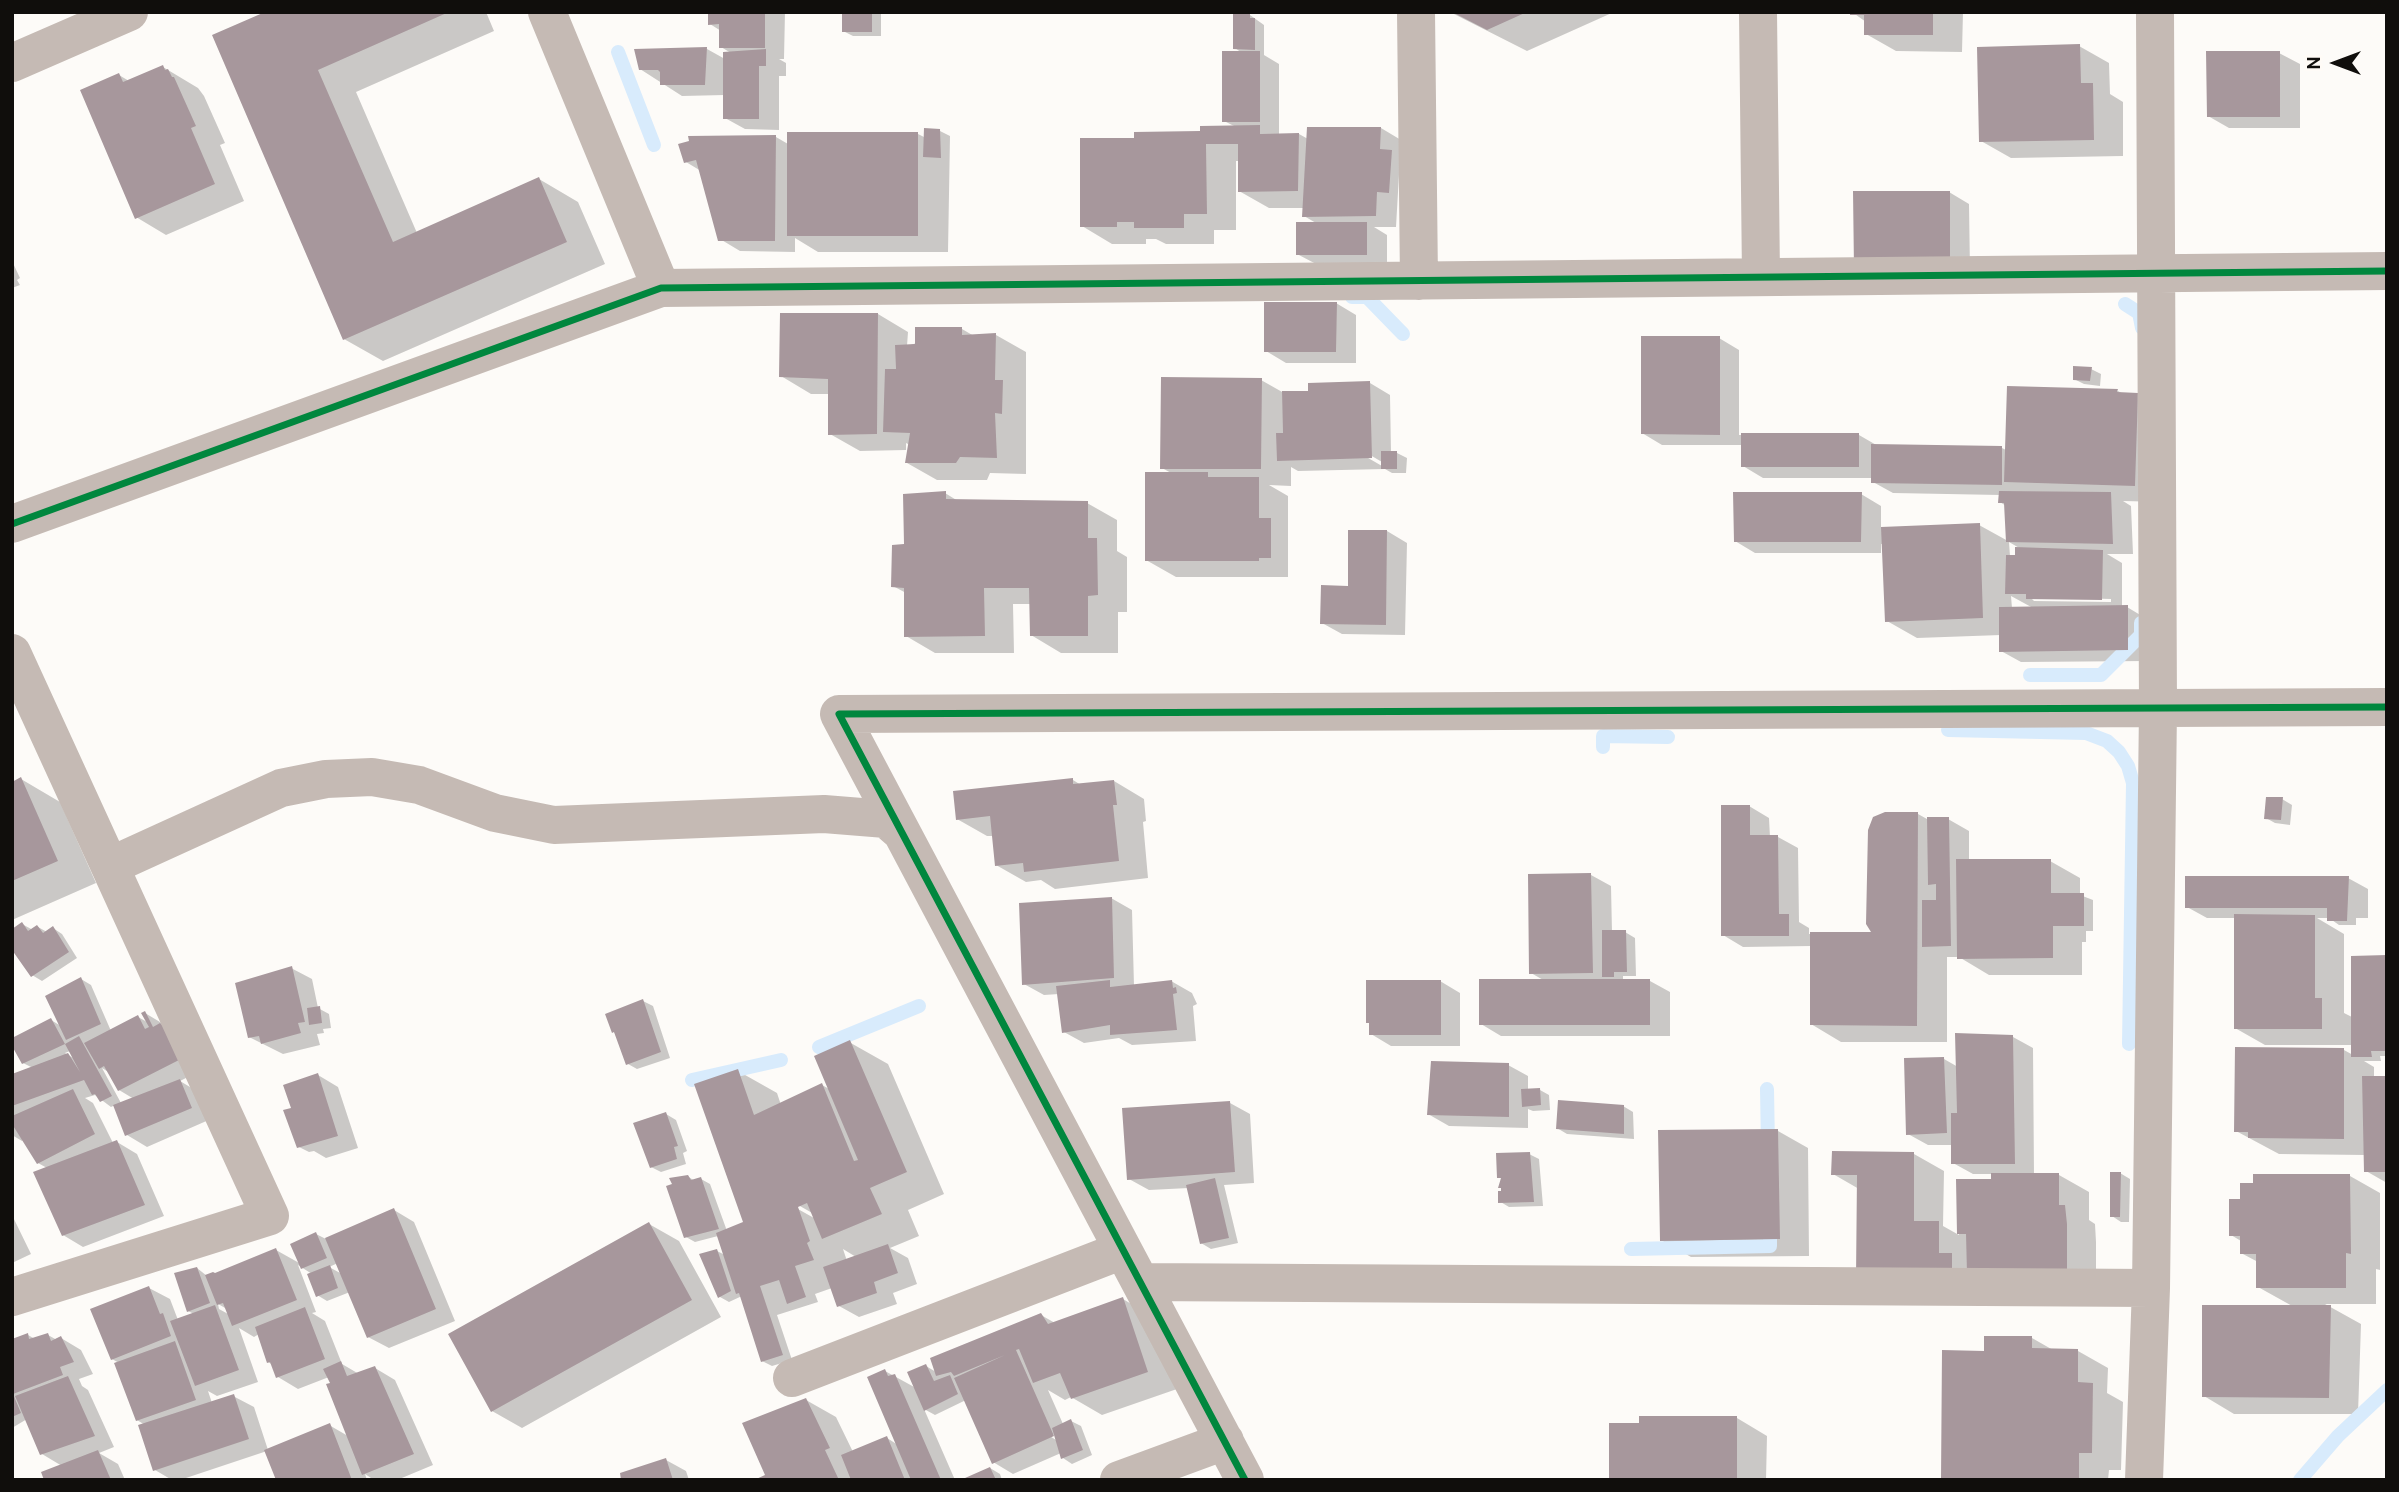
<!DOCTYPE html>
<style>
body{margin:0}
#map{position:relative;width:2399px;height:1492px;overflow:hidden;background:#fdfbf8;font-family:Overpass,sans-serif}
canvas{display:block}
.frame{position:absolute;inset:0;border:14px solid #100e0c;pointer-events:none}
.north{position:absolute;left:2301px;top:28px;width:70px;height:70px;-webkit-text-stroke:5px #fffbf6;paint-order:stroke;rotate:270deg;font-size:19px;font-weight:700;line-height:28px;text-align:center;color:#100e0c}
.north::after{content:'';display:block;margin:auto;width:24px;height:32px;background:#100e0c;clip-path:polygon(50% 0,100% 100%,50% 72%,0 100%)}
</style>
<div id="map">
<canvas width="2399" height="1492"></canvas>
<div class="frame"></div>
<div class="north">N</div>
</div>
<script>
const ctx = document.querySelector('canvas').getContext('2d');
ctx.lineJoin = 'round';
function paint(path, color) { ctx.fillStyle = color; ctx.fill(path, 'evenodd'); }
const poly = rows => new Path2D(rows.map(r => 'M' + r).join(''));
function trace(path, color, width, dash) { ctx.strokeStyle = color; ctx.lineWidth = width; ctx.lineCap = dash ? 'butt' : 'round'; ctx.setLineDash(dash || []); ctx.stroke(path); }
paint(poly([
 [269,12,486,12,494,31,356,92,417,233,539,179,578,202,605,264,383,361,344,339],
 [710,12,785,12,784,59,779,59,786,63,786,76,779,76,779,130,745,129,725,118,725,95,682,96,640,69,636,51,707,49,725,59,731,53,721,47,721,31,710,24],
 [843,12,881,12,881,36,853,36,843,31],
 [1450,12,1614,12,1527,51],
 [1852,12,1963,12,1962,52,1896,51,1866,34,1866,22],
 [1250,15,1264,25,1264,55,1279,64,1279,135,1299,134,1308,139,1381,128,1401,140,1396,227,1374,227,1387,235,1387,265,1318,265,1297,254,1316,223,1304,216,1304,208,1269,208,1239,191,1240,161,1236,161,1236,230,1214,230,1214,244,1166,244,1156,239,1146,239,1146,244,1112,244,1082,226,1136,140,1236,127,1224,121,1242,53,1235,48],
 [2079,46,2109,63,2110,94,2123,102,2123,156,2011,158,1981,141],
 [2279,53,2300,64,2300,128,2229,128,2208,116],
 [163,67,198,88,204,96,225,143,220,145,244,201,166,235,136,217,119,75,129,81],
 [940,131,950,136,948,252,818,252,795,238,795,252,740,251,720,239,701,171,686,162,776,137,788,144,918,134,926,138],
 [1949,192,1969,204,1970,271,1855,193],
 [12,261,20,278,17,280,20,285,12,288],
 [1336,303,1356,315,1356,363,1286,363,1266,351],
 [878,314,908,332,907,346,962,329,974,336,996,335,1026,352,1026,474,990,473,987,480,937,480,907,463,910,445,906,443,906,450,860,451,830,434,830,394,811,394,781,376],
 [1719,338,1739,350,1739,435,1859,435,1878,446,2002,448,2006,450,2008,387,2118,391,2123,394,2137,395,2164,502,2123,501,2131,506,2133,554,2107,554,2122,563,2122,607,2127,607,2147,619,2148,661,2021,662,2001,651,2001,635,1917,638,1887,621,1884,544,1881,544,1881,553,1755,553,1735,541,1861,494,1881,506,1881,528,1979,525,2008,541,2006,506,2000,502,2000,495,1893,493,1873,482,1873,478,1763,478,1743,466,1743,445,1662,445,1642,433],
 [2009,542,2021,549,2016,556,2010,556],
 [2011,596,2033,608,2012,608],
 [2030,597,2111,599,2111,602,2034,601],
 [2091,369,2101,374,2100,386,2084,384,2074,379],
 [1261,380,1284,393,1310,392,1370,383,1390,395,1391,453,1397,453,1407,458,1406,473,1392,473,1385,469,1298,471,1291,467,1291,486,1269,485,1288,496,1288,577,1176,577,1146,560,1173,474,1162,468],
 [1365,452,1382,462,1382,466,1363,455],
 [945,493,958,501,1087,503,1117,520,1117,551,1127,557,1127,612,1118,612,1118,653,1061,653,1031,635,1031,604,1013,604,1014,653,935,653,906,636,906,593,893,586,906,546],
 [1387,531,1407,543,1405,635,1342,634,1322,623,1349,588],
 [21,779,60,802,96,883,12,920,12,783],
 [1073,780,1081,785,1114,781,1144,799,1146,821,1143,822,1148,878,1055,889,1041,880,1026,882,996,865,994,836,987,836,957,819],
 [2282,799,2292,805,2290,825,2275,823,2266,818],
 [1749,806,1769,818,1770,837,1778,837,1798,848,1799,922,1809,928,1809,934,1874,934,1918,814,1927,819,1948,819,1969,831,1969,861,2050,861,2080,878,2080,895,2093,900,2093,931,2086,931,2086,942,2082,942,2082,975,1989,975,1959,957,1947,957,1947,1042,1841,1042,1811,1024,1812,946,1743,947,1723,935],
 [1591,875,1611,886,1612,932,1625,932,1635,938,1636,976,1623,976,1623,981,1650,981,1670,992,1670,1036,1501,1036,1481,1024,1545,981,1531,973],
 [2348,878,2368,889,2368,918,2356,918,2356,925,2339,925,2329,918,2317,918,2344,934,2344,1013,2354,1018,2387,957,2387,1056,2380,1056,2381,1061,2364,1061,2374,1067,2374,1078,2387,1077,2387,1183,2366,1171,2365,1155,2279,1154,2236,1131,2344,1050,2353,1055,2352,1045,2265,1045,2235,1028,2235,918,2207,918,2187,907],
 [1111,898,1132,910,1134,986,1171,981,1192,993,1197,1004,1193,1006,1196,1041,1132,1045,1119,1038,1084,1043,1064,1032,1059,994,1044,995,1024,984],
 [22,924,33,930,38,927,47,932,53,928,62,934,77,958,42,981,32,975],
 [291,968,312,979,318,1008,329,1014,331,1028,323,1029,324,1033,317,1034,320,1045,283,1054,249,1037],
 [81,979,91,985,111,1031,138,1017,149,1023,145,1013,165,1025,200,1071,180,1081,200,1093,211,1119,147,1147,127,1135,115,1105,111,1107,95,1095,85,1098,93,1103,113,1143,117,1142,137,1154,164,1216,83,1247,63,1235,47,1168,38,1163,24,1139,22,1141,12,1135,12,1076,33,1068,23,1063,51,1020,61,1026],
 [70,1051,75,1059,65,1053],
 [102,1068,110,1073,119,1090,134,1099,121,1103],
 [1440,981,1460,993,1460,1046,1391,1046,1371,1034,1371,1024],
 [643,1001,653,1006,670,1058,637,1069,628,1064,607,1015],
 [2013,1037,2033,1048,2034,1175,2059,1175,2089,1192,2089,1220,2095,1224,2096,1242,2096,1291,1981,1295,1859,1189,1833,1174,1914,1154,1944,1171,1943,1226,1959,1235,1958,1181,1993,1181,1993,1174,1973,1174,1953,1163,1953,1145,1928,1145,1908,1134,1944,1059,1958,1067],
 [849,1042,888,1064,944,1194,908,1210,919,1236,890,1248,908,1258,917,1284,893,1293,897,1304,859,1317,839,1306,832,1288,815,1294,818,1302,777,1315,792,1360,772,1366,762,1361,742,1296,729,1302,720,1297,717,1251,725,1255,718,1236,695,1242,686,1237,687,1176,695,1181,701,1179,710,1184,727,1231,746,1223,738,1071,777,1093,781,1105,822,1085,831,1090],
 [791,1201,814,1214,814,1218,789,1204],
 [843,1249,856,1257,847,1261],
 [1508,1065,1528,1076,1528,1090,1540,1090,1549,1095,1550,1110,1533,1111,1528,1109,1528,1128,1449,1126,1428,1114],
 [318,1075,338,1087,358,1148,326,1158,314,1151,309,1152,299,1147,291,1110],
 [1230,1103,1250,1114,1254,1183,1224,1185,1238,1243,1211,1249,1201,1243,1189,1188,1149,1190,1129,1179],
 [1623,1106,1633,1112,1634,1139,1567,1134,1557,1128],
 [666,1114,676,1120,687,1151,683,1153,686,1164,661,1172,651,1167],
 [1778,1131,1808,1148,1809,1256,1691,1257,1661,1240],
 [1529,1154,1539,1159,1543,1206,1509,1207,1499,1201,1503,1189,1502,1179,1499,1177],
 [2120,1173,2130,1179,2129,1222,2121,1222,2112,1216],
 [2350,1176,2380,1193,2380,1270,2376,1269,2376,1304,2325,1304,2361,1324,2358,1414,2234,1414,2204,1396,2294,1307,2258,1287,2258,1262,2241,1253,2241,1241,2231,1235,2241,1201],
 [394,1210,414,1222,455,1321,389,1348,368,1337,350,1292,327,1301,317,1295,312,1274,298,1265,316,1312,312,1313,325,1321,342,1364,359,1374,375,1368,395,1380,433,1465,397,1480,374,1480,365,1474,367,1480,278,1480,267,1451,180,1480,172,1480,155,1470,145,1425,137,1420,119,1363,112,1359,149,1288,170,1299,178,1320,194,1314,188,1311,197,1268,207,1276,215,1275,276,1250,301,1264,316,1234,326,1239],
 [338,1263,342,1274,329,1267],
 [218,1304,227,1309,230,1315,219,1309],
 [239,1328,254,1337,259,1334,268,1362,273,1365,278,1377,298,1389,329,1377,348,1436,329,1425,268,1450,254,1407,233,1396,212,1403,208,1391,217,1396,258,1382],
 [12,1215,31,1254,12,1263],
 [649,1224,679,1241,721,1317,522,1428,492,1411],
 [1123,1299,1153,1317,1177,1389,1102,1415,1071,1397,1065,1400,1048,1390,1063,1424,1071,1421,1081,1426,1092,1455,1072,1464,1063,1458,1061,1453,1013,1474,993,1462,966,1400,935,1415,924,1409,955,1480,759,1480,767,1476,806,1400,836,1417,853,1452,887,1438,898,1445,885,1371,916,1388,926,1366,936,1372,1041,1315,1055,1323],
 [1047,1431,1056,1436,1056,1440,1045,1433],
 [28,1335,35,1339,48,1335,57,1340,61,1338,81,1350,93,1374,79,1379,82,1386,88,1390,114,1447,99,1453,118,1464,125,1480,46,1480,62,1466,42,1454,27,1419,12,1428,12,1341],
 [2032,1338,2053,1350,2078,1351,2108,1368,2107,1393,2123,1402,2121,1470,2109,1470,2108,1480,1943,1480,1986,1353],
 [1737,1418,1767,1436,1766,1480,1610,1480],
 [666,1460,686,1471,689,1480,623,1480],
 [990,1468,1000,1474,1002,1480,967,1480]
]), '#0003');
trace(poly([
 [618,52,654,145],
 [1352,297,1367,297,1403,334],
 [2125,304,2139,313,2142,328],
 [2030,675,2101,675,2141,635,2141,623],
 [1948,730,2086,733,2107,741,2119,752,2128,766,2133,783,2129,1044],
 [1603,747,1603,736,1668,737],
 [819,1047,919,1006],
 [692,1080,781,1060],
 [1767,1089,1768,1147],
 [1631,1249,1770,1246,1770,1220],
 [2300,1480,2338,1436,2387,1390]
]), '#d8ebfc', 14);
paint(poly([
 [265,12,449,12,318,70,393,242,539,177,567,242,343,340,212,35],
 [708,12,765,12,765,48,719,48,719,24,708,25],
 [842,12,872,12,872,32,842,32],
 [1452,12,1527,12,1487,30],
 [1850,12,1933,12,1933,35,1864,35,1864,15,1850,15],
 [1233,13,1250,13,1250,18,1255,18,1255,50,1233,49],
 [2080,44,2081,83,2093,83,2094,140,1979,142,1977,47],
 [707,47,705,85,660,85,660,72,658,70,639,70,634,49],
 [766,49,766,66,759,66,759,119,723,119,723,52],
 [1222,51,1260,51,1260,122,1222,122],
 [2206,51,2280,51,2280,117,2207,117],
 [163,65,165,70,168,69,172,77,174,77,196,126,191,128,215,184,135,219,80,90,119,73,123,82],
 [1260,125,1260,134,1299,133,1298,191,1238,192,1238,144,1206,144,1207,214,1184,214,1184,228,1134,228,1134,222,1117,222,1117,227,1080,227,1080,138,1134,138,1134,132,1200,131,1200,126],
 [1307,127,1381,127,1380,149,1392,150,1389,193,1377,192,1376,216,1302,217],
 [924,128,940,129,941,158,923,157],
 [787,132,918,132,918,236,787,236],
 [776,135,775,241,718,241,696,160,684,163,678,144,689,141,688,136],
 [1853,191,1950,191,1950,261,1854,269],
 [1296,222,1367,222,1367,255,1296,255],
 [1264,302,1337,302,1336,352,1264,352],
 [780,313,878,313,877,434,828,435,828,379,779,377],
 [915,327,962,327,962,335,996,333,995,380,1003,380,1002,414,995,413,997,458,960,457,956,463,905,463,910,433,883,432,885,369,896,369,895,345,915,344],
 [1641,336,1720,336,1720,435,1641,434],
 [2073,366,2092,367,2090,381,2073,380],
 [1161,377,1262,378,1261,469,1160,469],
 [1370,381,1372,458,1277,461,1276,433,1283,433,1282,391,1308,391,1308,383],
 [2007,386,2118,389,2117,392,2138,393,2135,486,2004,482],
 [1741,433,1859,433,1859,467,1741,467],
 [1871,444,2002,446,2002,485,1871,483],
 [1381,451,1397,451,1397,469,1381,469],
 [1145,472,1208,472,1208,477,1259,477,1259,518,1271,518,1271,558,1259,558,1259,561,1145,561],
 [946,491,946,499,1088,501,1088,538,1097,538,1098,595,1088,596,1088,636,1030,636,1029,588,984,588,985,636,904,637,904,588,891,587,892,545,904,544,903,494],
 [1999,491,2111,492,2113,544,2006,542,2004,503,1998,503],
 [1733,492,1862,492,1861,542,1734,542],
 [1980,523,1983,618,1885,622,1881,527],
 [1348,530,1387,530,1386,625,1320,624,1321,585,1348,586],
 [2015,547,2103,550,2102,600,2026,599,2026,594,2005,594,2006,555,2015,555],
 [2128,605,2128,650,1999,652,1999,607],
 [21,777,58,861,12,881,12,782],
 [1073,778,1073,784,1114,780,1117,805,1113,805,1119,861,1024,872,1023,863,995,866,990,816,956,820,953,791],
 [2266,797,2283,797,2281,820,2264,819],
 [1721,805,1750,805,1750,835,1778,835,1779,914,1789,914,1789,936,1721,936],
 [1885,812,1918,812,1917,1026,1810,1025,1810,932,1871,932,1866,924,1868,830,1873,817],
 [1927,817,1949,817,1951,946,1922,947,1922,900,1936,900,1936,884,1928,885],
 [1956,859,2051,859,2051,893,2084,893,2084,926,2053,926,2053,958,1957,959],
 [1591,873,1593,973,1529,974,1528,874],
 [2185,876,2349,876,2347,921,2327,921,2327,908,2185,908],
 [1112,897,1114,978,1022,985,1019,903],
 [2234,914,2315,915,2315,998,2322,998,2322,1029,2234,1029],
 [22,922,28,931,37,925,43,933,53,926,69,952,31,977,12,950,12,929],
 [1602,930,1626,930,1627,972,1614,972,1614,977,1602,977],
 [2387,955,2387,1051,2371,1051,2372,1057,2351,1057,2351,956],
 [292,966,305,1022,298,1023,301,1033,261,1044,259,1036,248,1038,235,983],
 [81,977,101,1024,66,1040,45,996],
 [1479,979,1650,979,1650,1025,1479,1025],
 [1110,980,1110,987,1172,980,1173,988,1176,987,1177,993,1173,994,1177,1030,1110,1035,1110,1025,1062,1033,1056,986],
 [1366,980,1441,980,1441,1035,1369,1035,1369,1023,1366,1023],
 [643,999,661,1052,626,1065,614,1032,612,1033,605,1014],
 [320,1006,322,1023,309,1025,307,1008],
 [145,1011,153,1027,160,1023,163,1026,181,1059,118,1091,104,1066,99,1069,84,1043,138,1015,145,1029,149,1027,141,1013],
 [51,1018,65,1044,22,1064,12,1046,12,1038],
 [1955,1033,2013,1035,2015,1164,1951,1164,1951,1113,1957,1113],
 [79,1036,112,1096,100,1102,95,1094,92,1095,84,1080,12,1106,12,1074,68,1053,80,1072,65,1044],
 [850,1040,907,1172,870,1188,882,1214,822,1239,807,1203,798,1207,810,1241,807,1243,814,1260,795,1266,806,1297,787,1304,779,1280,760,1286,783,1355,761,1362,739,1293,736,1294,716,1233,743,1222,694,1084,738,1069,754,1115,822,1083,854,1161,858,1160,814,1056],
 [2235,1047,2344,1048,2344,1139,2248,1138,2248,1132,2234,1132],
 [1944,1057,1947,1133,1906,1135,1904,1058],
 [1431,1061,1509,1063,1509,1117,1427,1115],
 [318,1073,338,1136,297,1148,283,1110,291,1108,283,1085],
 [2362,1076,2387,1076,2387,1172,2364,1172],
 [180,1079,192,1108,125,1136,113,1105],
 [1540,1088,1541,1105,1522,1107,1521,1089],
 [73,1089,95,1134,37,1164,12,1124,12,1116],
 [1558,1100,1624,1105,1624,1134,1556,1129],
 [1230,1101,1235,1172,1127,1180,1122,1108],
 [666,1112,678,1146,674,1147,677,1159,650,1168,633,1123],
 [1778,1129,1780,1239,1660,1241,1658,1130],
 [117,1140,145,1205,62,1236,33,1172],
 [1832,1151,1914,1152,1914,1221,1939,1221,1939,1253,1952,1253,1952,1279,1856,1278,1857,1175,1831,1175],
 [1530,1152,1534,1202,1498,1203,1498,1191,1501,1191,1501,1188,1498,1188,1501,1178,1497,1178,1496,1153],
 [2110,1172,2121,1172,2120,1217,2110,1217],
 [1991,1173,2059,1173,2059,1205,2065,1205,2067,1224,2067,1275,1967,1274,1966,1234,1957,1234,1956,1179,1991,1179],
 [2253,1174,2350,1174,2351,1254,2346,1253,2346,1288,2256,1288,2256,1254,2240,1254,2240,1236,2229,1236,2229,1199,2240,1199,2240,1183,2253,1183],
 [688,1175,691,1180,701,1177,719,1229,684,1238,666,1186,672,1184,669,1178],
 [1215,1178,1229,1238,1200,1244,1186,1185],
 [394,1208,436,1309,367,1338,325,1238],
 [649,1222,692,1300,491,1412,448,1334],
 [316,1232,327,1258,301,1269,290,1244],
 [888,1244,898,1273,874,1282,877,1293,837,1307,823,1267],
 [276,1248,297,1300,232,1326,223,1303,217,1305,205,1275,213,1272,215,1273],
 [717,1249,731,1291,718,1298,699,1254],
 [330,1265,338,1288,316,1297,307,1274],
 [197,1267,210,1303,187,1312,174,1273],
 [149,1286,160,1314,163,1313,171,1336,111,1360,90,1309],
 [1123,1297,1148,1372,1071,1399,1060,1373,1033,1383,1019,1349,1016,1350,1054,1436,992,1464,954,1378,1005,1355,954,1376,951,1372,936,1376,930,1358,1041,1313,1048,1324],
 [215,1305,239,1370,195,1386,170,1321],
 [2202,1305,2331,1305,2329,1398,2202,1397],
 [305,1307,325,1359,276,1378,270,1362,267,1363,255,1327],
 [28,1333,29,1339,48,1333,51,1341,61,1336,74,1362,60,1367,63,1375,13,1394,21,1413,12,1417,12,1339],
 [1984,1336,2032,1336,2032,1348,2078,1349,2078,1382,2093,1383,2092,1453,2079,1453,2079,1480,1941,1480,1942,1350,1984,1351],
 [175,1341,196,1400,136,1421,114,1363],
 [341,1361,347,1376,375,1366,414,1454,362,1475,326,1384,330,1383,323,1369],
 [926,1364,934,1381,950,1375,958,1394,924,1411,907,1372],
 [885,1369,888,1376,895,1374,941,1480,911,1480,867,1377],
 [68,1376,95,1436,40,1455,15,1396],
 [234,1394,249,1439,153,1471,138,1425],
 [806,1398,830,1448,825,1450,839,1480,754,1480,765,1475,742,1423],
 [1639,1416,1737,1416,1737,1480,1609,1480,1609,1423,1639,1423],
 [1071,1419,1083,1450,1061,1459,1052,1428],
 [330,1423,352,1480,276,1480,264,1450],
 [887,1436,905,1480,851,1480,841,1455],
 [98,1450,111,1480,44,1480,41,1472],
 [666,1458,673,1480,621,1480,620,1473],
 [990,1467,996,1480,965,1480,965,1478]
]), '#a7979c');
trace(poly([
 [547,12,661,288],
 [1416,12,1419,281],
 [1758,12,1761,277],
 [12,63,129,12],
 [12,524,661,288,2387,271],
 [12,653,270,1216,12,1297],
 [110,866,281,788,326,779,372,777,419,785,495,813,554,825,824,814,886,819,901,832],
 [1140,1282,2151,1288],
 [792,1378,1123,1250],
 [1119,1480,1225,1441],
 [1245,1480,839,714,2387,707],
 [2144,1480,2151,1288,2158,708,2155,12]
]), '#c5bab4', 38);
trace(poly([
 [12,524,661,288,2387,271],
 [1245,1480,839,714,2387,707]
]), '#00873e', 7);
</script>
